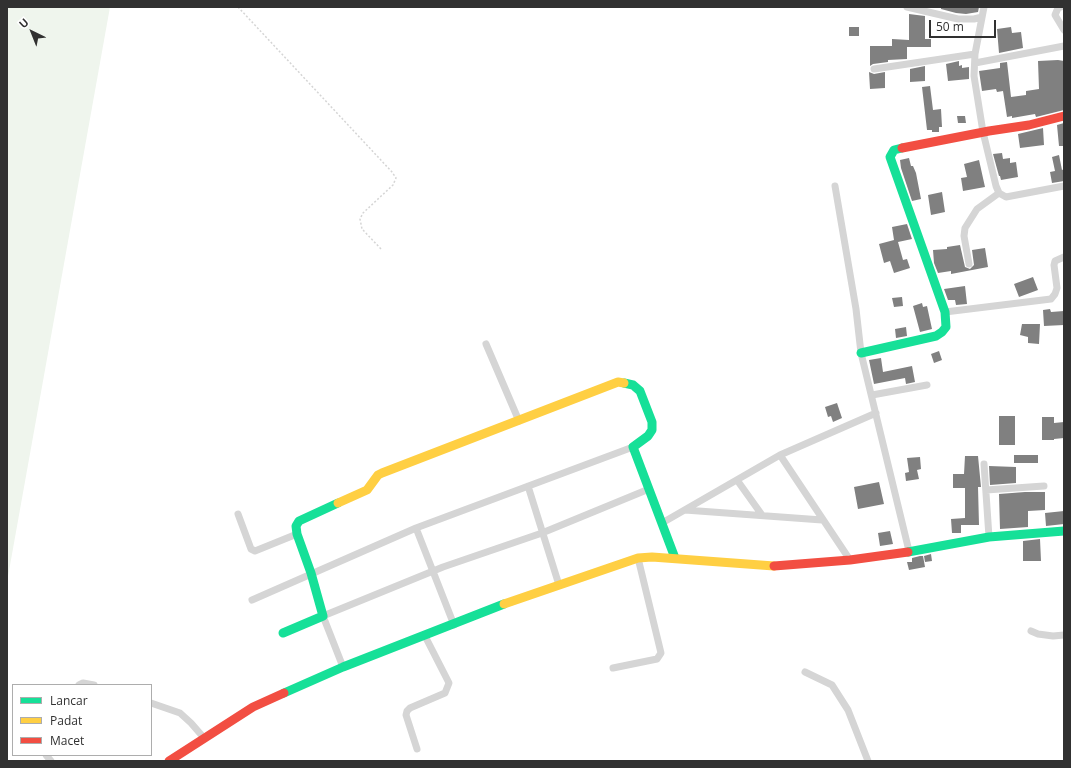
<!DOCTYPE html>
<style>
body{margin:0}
#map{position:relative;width:1071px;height:768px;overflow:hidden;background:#fff;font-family:"Open Sans",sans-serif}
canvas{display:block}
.frame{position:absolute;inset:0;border:8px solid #313131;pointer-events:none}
.legend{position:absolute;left:12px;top:684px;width:140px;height:72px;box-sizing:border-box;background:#fff;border:1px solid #adadad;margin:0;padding:5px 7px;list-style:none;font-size:12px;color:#313131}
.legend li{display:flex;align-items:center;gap:8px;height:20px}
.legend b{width:20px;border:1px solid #adadad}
.north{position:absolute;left:12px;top:12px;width:40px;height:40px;-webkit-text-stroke:3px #fff;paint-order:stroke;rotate:317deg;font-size:11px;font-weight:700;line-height:16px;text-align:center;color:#313131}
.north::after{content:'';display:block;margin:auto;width:14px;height:18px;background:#313131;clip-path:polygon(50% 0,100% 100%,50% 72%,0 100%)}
.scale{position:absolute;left:929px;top:20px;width:67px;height:18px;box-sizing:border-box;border:2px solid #313131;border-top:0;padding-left:5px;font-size:12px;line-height:14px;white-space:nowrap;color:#313131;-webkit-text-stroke:3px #fff;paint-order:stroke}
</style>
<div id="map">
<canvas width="1071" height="768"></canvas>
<div class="frame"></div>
<ul class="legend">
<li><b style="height:5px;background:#16e098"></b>Lancar</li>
<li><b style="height:5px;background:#ffcf43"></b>Padat</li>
<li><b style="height:5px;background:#f24e42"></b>Macet</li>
</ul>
<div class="north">U</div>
<div class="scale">50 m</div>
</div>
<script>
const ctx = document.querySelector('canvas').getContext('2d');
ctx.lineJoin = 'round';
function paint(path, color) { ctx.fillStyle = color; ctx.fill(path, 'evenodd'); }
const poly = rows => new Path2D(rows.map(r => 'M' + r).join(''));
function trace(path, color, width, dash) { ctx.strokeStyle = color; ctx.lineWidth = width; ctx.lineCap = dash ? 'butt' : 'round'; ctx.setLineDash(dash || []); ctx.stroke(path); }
paint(poly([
 [7,7,110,7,7,582]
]), '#eff5ed');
paint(poly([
 [941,7,979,7,978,12,966,14,956,13,941,9],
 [909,14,925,16,925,39,931,39,931,47,907,47,907,59,888,60,888,62,873,64,870,66,870,46,892,46,892,39,909,40],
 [849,27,859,27,859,36,849,36],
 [1011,27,1012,33,1021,32,1023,48,999,53,997,29],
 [1058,60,1064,61,1064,110,1036,117,1035,114,1012,118,1012,116,1007,117,1003,91,997,92,996,89,982,91,979,71,1000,68,1000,63,1007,62,1011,97,1026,95,1026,91,1039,89,1038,61],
 [959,61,959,66,962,65,962,68,969,67,969,79,948,81,946,64],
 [925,66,925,81,910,82,910,69],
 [869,72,874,74,885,72,885,88,870,89],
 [930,86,933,110,941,109,942,127,939,127,939,132,932,132,932,130,927,130,922,87],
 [957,116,965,116,966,123,958,123],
 [1064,123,1064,146,1059,146,1057,125],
 [1043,128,1044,145,1020,148,1018,134],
 [1002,153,1003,159,1010,158,1010,163,1016,162,1018,177,1001,180,1000,176,999,176,993,154],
 [1059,155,1062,170,1064,169,1064,181,1052,183,1050,172,1055,171,1052,157],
 [909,158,911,166,913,166,916,173,921,199,912,201,901,168,900,160],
 [979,160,985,187,963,191,961,178,967,177,964,164],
 [942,192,945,212,931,215,928,195],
 [907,224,912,239,898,242,903,260,907,259,910,268,894,273,890,261,884,263,879,244,894,240,892,227],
 [960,245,965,267,970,269,974,265,972,250,985,248,988,267,951,274,951,271,938,273,934,263,933,250,947,249,947,247],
 [1033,277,1038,290,1019,297,1014,284],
 [965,286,967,304,956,305,955,300,948,300,944,289],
 [902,297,903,306,894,307,892,298],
 [922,303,923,307,927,306,932,329,920,332,913,306],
 [1050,309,1051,312,1064,311,1064,325,1044,326,1043,310],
 [1022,324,1040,324,1039,344,1028,343,1028,337,1020,335],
 [906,327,907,336,896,338,895,329],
 [939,351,942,360,934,363,931,354],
 [881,358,883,372,912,366,915,382,906,384,905,378,874,384,869,360],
 [837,403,842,418,833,422,831,416,828,417,825,407],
 [999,416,1015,416,1015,445,999,445],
 [1042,417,1054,417,1054,423,1064,422,1064,438,1054,439,1054,440,1042,440],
 [1014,455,1038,455,1038,463,1014,463],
 [965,456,978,456,981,487,978,487,979,525,961,525,961,533,952,533,951,519,965,518,965,488,953,488,953,474,964,474],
 [920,457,921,469,917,470,919,479,906,481,905,473,909,472,907,458],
 [989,466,1016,467,1016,483,990,485],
 [879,482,884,504,858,509,854,487],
 [1025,492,1045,492,1045,510,1028,511,1028,527,1000,529,999,494],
 [1064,511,1064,524,1046,526,1045,513],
 [890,531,893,544,880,546,878,533],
 [1040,539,1041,561,1023,561,1023,541],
 [931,554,932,561,925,562,924,556],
 [920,556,923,556,925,567,909,570,907,562,912,562,912,558]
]), '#808080');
trace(poly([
 [238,7,392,172,396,178,393,185,363,213,360,219,362,229,382,250]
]), '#d5d5d5', 1.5, [2, 2]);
trace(poly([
 [907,7,958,19,974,19,982,17],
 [984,7,975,54,974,76,983,132,996,186,999,193,1006,197,1064,186],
 [1061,7,1058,8,1055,15,1064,30],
 [975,63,1064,46],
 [874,69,975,54],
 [835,186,856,309,861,353,909,551],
 [969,264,964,236,965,228,977,209,999,193],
 [945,312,1051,299,1055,294,1057,288,1054,265,1055,261,1064,257],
 [486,344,519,421],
 [872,395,927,385],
 [780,455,850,560],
 [984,464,989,537],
 [737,480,762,515],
 [528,486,559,585],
 [986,490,1044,486],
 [685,510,822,520],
 [238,514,251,549,255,551,297,534],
 [662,523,780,455,876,413],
 [416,528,454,625],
 [252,600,416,528,633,447],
 [1031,631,1038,634,1053,636,1064,635],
 [343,667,323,616,443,567,542,533,649,489],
 [613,668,657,659,661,653,638,558],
 [805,672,832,685,848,710,868,761],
 [79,685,83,683,94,685],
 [151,703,180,713,191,723,204,738],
 [417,749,406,715,407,711,410,708,445,693,449,683,425,636],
 [46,755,51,761]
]), '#d5d5d5', 7);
trace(poly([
 [861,353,936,336,942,332,946,327,945,312,890,157,894,150,902,148],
 [624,383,633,385,640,391,652,422,652,430,648,436,633,447,675,558],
 [908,552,989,537,1064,531],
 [283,633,323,616,311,573,297,534,296,526,299,521,338,503],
 [284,693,343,667,504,604]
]), '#16e098', 9);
trace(poly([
 [338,503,367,490,378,475,382,473,618,382,624,383],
 [504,604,638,558,652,557,774,566]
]), '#ffcf43', 9);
trace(poly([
 [902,148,989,131,1029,125,1064,116],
 [774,566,850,560,908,552],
 [169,761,253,707,284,693]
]), '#f24e42', 9);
</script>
